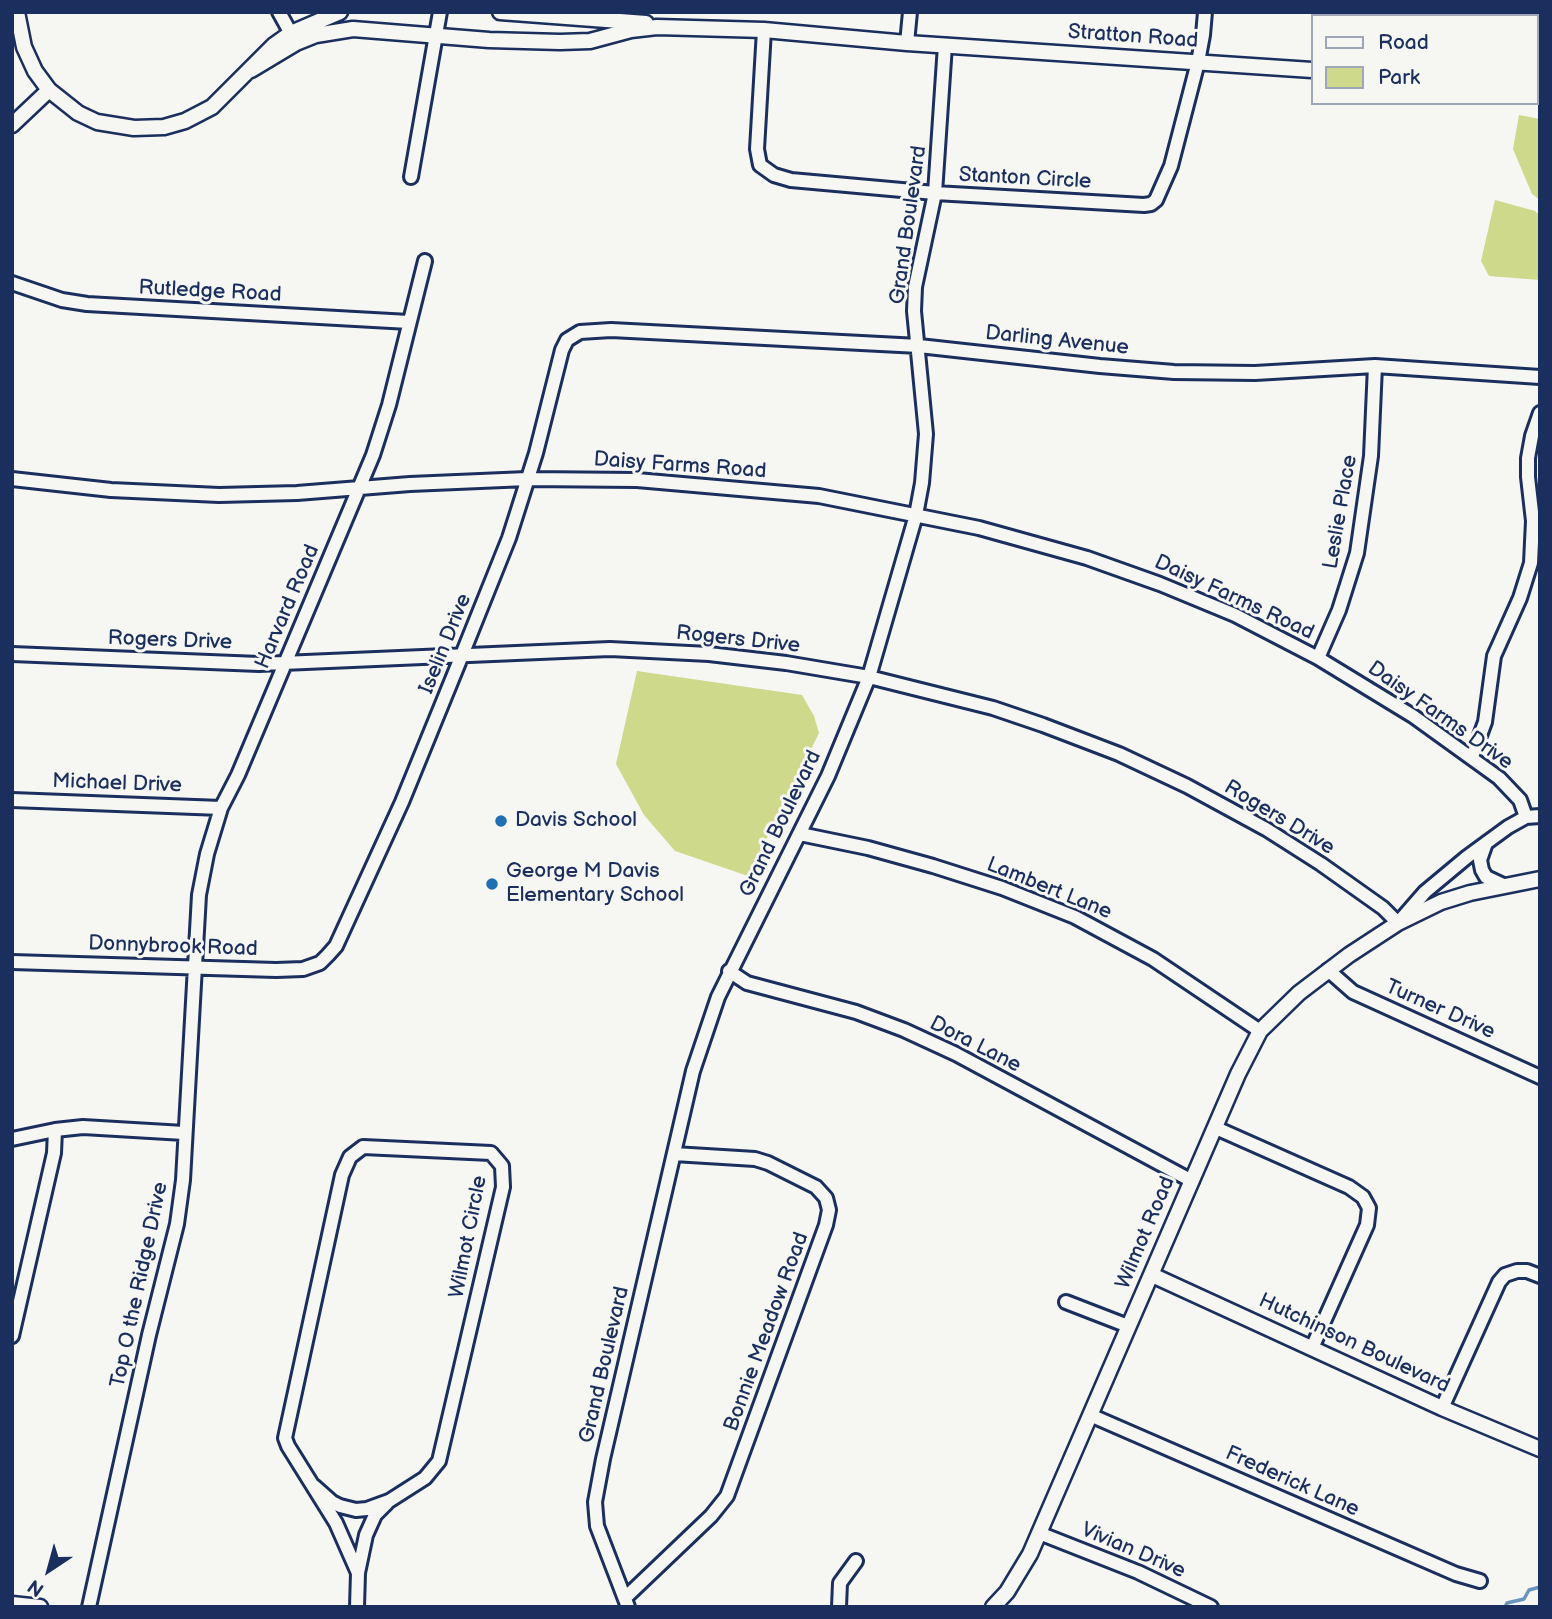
<!DOCTYPE html>
<style>
body{margin:0}
#map{position:relative;width:1552px;height:1619px;overflow:hidden;background:#f6f6f2;font-family:"Balsamiq Sans",sans-serif}
canvas{display:block}
.frame{position:absolute;inset:0;border:14px solid #1b2f5e;pointer-events:none}
.legend{position:absolute;left:1311px;top:14px;width:228px;height:91px;box-sizing:border-box;background:#f6f6f2;border:2px solid #9ea6b7;margin:0;padding:9px 12px;list-style:none;font-size:21px;color:#1b2f5e}
.legend li{display:flex;align-items:center;gap:14px;height:35px}
.legend b{width:35px;border:2px solid #9ea6b7}
.north{position:absolute;left:14px;top:1535px;width:70px;height:70px;-webkit-text-stroke:5px #f6f6f2;paint-order:stroke;rotate:216deg;font-size:19px;font-weight:700;line-height:28px;text-align:center;color:#1b2f5e}
.north::after{content:'';display:block;margin:auto;width:24px;height:32px;background:#1b2f5e;clip-path:polygon(50% 0,100% 100%,50% 72%,0 100%)}
</style>
<div id="map">
<canvas width="1552" height="1619"></canvas>
<div class="frame"></div>
<ul class="legend">
<li><b style="height:9px;background:#f6f6f2"></b>Road</li>
<li><b style="height:19px;background:#ced98c"></b>Park</li>
</ul>
<div class="north">N</div>
</div>
<script>
const ctx = document.querySelector('canvas').getContext('2d');
ctx.lineJoin = 'round';
function paint(path, color) { ctx.fillStyle = color; ctx.fill(path, 'evenodd'); }
const poly = rows => new Path2D(rows.map(r => 'M' + r).join(''));
function trace(path, color, width, dash) { ctx.strokeStyle = color; ctx.lineWidth = width; ctx.lineCap = dash ? 'butt' : 'round'; ctx.setLineDash(dash || []); ctx.stroke(path); }
function write(font, color, halo, rows, align = 'center') {
  ctx.font = font + ' "Balsamiq Sans",sans-serif'; ctx.lineWidth = 6; ctx.setLineDash([]); ctx.textBaseline = 'middle'; ctx.strokeStyle = halo; ctx.fillStyle = color; for (const [text, x, y, turn = 0] of rows) {
    ctx.save(); ctx.translate(x, y); ctx.rotate((+turn || 0) * Math.PI / 180); ctx.textAlign = isNaN(turn) ? turn : align; if (halo) ctx.strokeText(text, 0, 0); ctx.fillText(text, 0, 0); ctx.restore();
  }
}
paint(poly([
 [1519,115,1540,119,1540,200,1532,194,1513,149],
 [1495,200,1535,211,1540,216,1540,280,1489,276,1481,261],
 [637,671,802,695,814,716,819,733,748,876,675,851,644,815,616,764]
]), '#ced98c');
trace(poly([
 [1505,1607,1507,1603,1524,1599,1529,1590,1540,1587]
]), '#6894bd', 3.5);
const minor = poly([
 [279,12,294,39],
 [764,30,757,149,760,165,774,175,791,180,935,193,1144,205,1151,204,1156,200,1171,166,1198,62,1203,35,1205,12],
 [907,43,910,12],
 [411,177,440,12],
 [12,283,62,300,87,304,409,322],
 [12,479,111,490,219,495,297,493,410,484,527,479,637,480,819,496,979,528,1087,558,1160,584,1235,615,1318,658,1413,716,1499,778,1520,800,1526,817],
 [12,654,259,664,610,649,709,654,786,663,869,677,993,708,1043,725,1119,754,1187,786,1266,829,1321,864,1383,908,1398,923,1425,892,1467,857,1508,827,1526,817,1540,816],
 [1318,658,1339,610,1357,553,1371,456,1375,366],
 [1472,757,1485,722,1494,656,1520,598,1531,563,1533,521,1528,477,1528,458,1532,436,1540,413],
 [12,800,221,808],
 [800,834,868,848,933,866,1002,888,1075,917,1153,959,1260,1031],
 [1486,843,1480,860,1482,870,1486,877,1503,885],
 [12,962,276,970,303,969,320,963,328,955,336,946,402,802,462,655,509,538,536,453,562,350,567,340,580,332,611,330,919,346,1100,366,1174,372,1255,373,1375,366,1540,377],
 [1328,970,1353,992,1540,1077],
 [729,971,747,983,856,1012,904,1030,956,1054,1192,1181],
 [1216,1128,1349,1187,1363,1197,1369,1208,1367,1225,1312,1348],
 [12,1139,55,1130,83,1127,184,1133],
 [1066,1302,1128,1326],
 [12,1336,54,1153,55,1130],
 [1442,1408,1499,1282,1505,1275,1517,1271,1527,1271,1540,1276],
 [1090,1415,1456,1574,1480,1581],
 [314,1486,332,1502,340,1506,356,1510,367,1509,389,1501,425,1478,439,1461,503,1187,502,1166,491,1153,363,1147,350,1157,342,1175,285,1438,288,1446,336,1523,358,1573],
 [1039,1533,1138,1572,1211,1607],
 [625,1598,711,1516,727,1496,826,1225,829,1210,826,1198,816,1187,768,1163,755,1159,674,1154],
 [89,1607,149,1335,177,1224,183,1180,199,895,207,854,221,808,238,775,373,455,389,405,425,261],
 [357,1607,358,1573,366,1535,375,1515,387,1503],
 [628,1607,597,1526,595,1502,603,1459,693,1071,718,997,828,776,869,677,916,515,922,483,926,434,914,311,915,287,935,193,945,45],
 [839,1607,840,1583,856,1561]
]);
const tertiary = poly([
 [17,12,24,47,35,71,49,90,78,113,97,122,134,128,164,127,185,121,212,107,274,45,291,33,340,12],
 [500,12,646,23],
 [251,70,296,43,316,35,353,29,489,40,560,42,590,41,631,30,657,27,764,30,907,43,1312,70],
 [1536,73,1540,73],
 [12,125,49,90],
 [1152,1275,1442,1408,1540,1449],
 [12,1604,40,1607],
 [993,1607,1007,1592,1030,1554,1238,1074,1260,1031,1299,993,1349,955,1398,923,1441,902,1470,893,1540,879]
]);
trace(minor, '#1b2f5e', 18);
trace(tertiary, '#1b2f5e', 19);
trace(minor, '#f6f6f2', 12);
trace(tertiary, '#f6f6f2', 14);
for (const [x, y, r, color] of [
 [501,821,7,"#1f6fb2"],
 [492,884,7,"#1f6fb2"]
]) { const dot = new Path2D(); dot.arc(x, y, r, 0, 2 * Math.PI); ctx.fillStyle = color; ctx.fill(dot); trace(dot, '#f6f6f2', 2.5); }
write('21px', '#1b2f5e', '#f6f6f2', [
 ["Stratton Road",1133,37,4],
 ["Stanton Circle",1025,179,3],
 ["Grand Boulevard",909,225,-82],
 ["Rutledge Road",210,292,3],
 ["Darling Avenue",1057,341,6],
 ["Daisy Farms Road",680,466,4],
 ["Leslie Place",1341,512,-80],
 ["Daisy Farms Road",1234,598,25],
 ["Harvard Road",288,607,-67],
 ["Rogers Drive",738,640,6],
 ["Rogers Drive",170,641,2],
 ["Iselin Drive",446,644,-68],
 ["Daisy Farms Drive",1440,716,35],
 ["Michael Drive",117,784,2],
 ["Rogers Drive",1279,818,31],
 ["Grand Boulevard",781,824,-64],
 ["Lambert Lane",1049,889,22],
 ["Donnybrook Road",173,947,2],
 ["Turner Drive",1440,1010,24],
 ["Dora Lane",975,1045,27],
 ["Wilmot Road",1146,1233,-67],
 ["Wilmot Circle",469,1237,-79],
 ["Top O the Ridge Drive",140,1285,-78],
 ["Bonnie Meadow Road",767,1332,-70],
 ["Hutchinson Boulevard",1354,1344,25],
 ["Grand Boulevard",605,1365,-77],
 ["Frederick Lane",1292,1482,24],
 ["Vivian Drive",1133,1551,23]
]);
write('21px', '#1b2f5e', '#f6f6f2', [
 ["Davis School",515,821],
 ["George M Davis",506,872],
 ["Elementary School",506,896]
], 'left');
</script>
